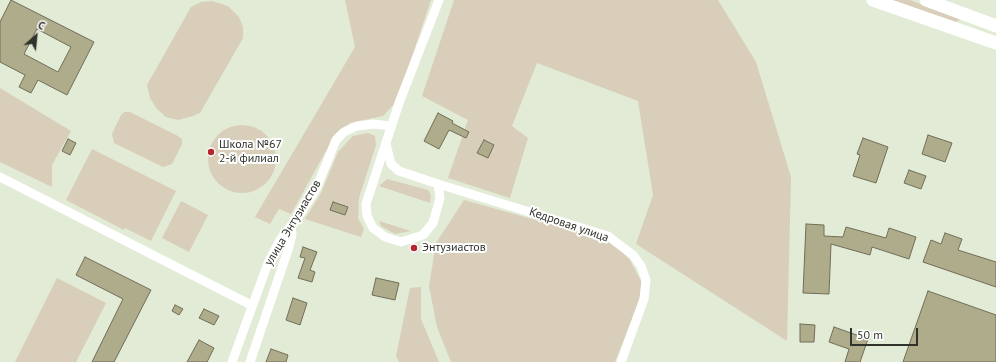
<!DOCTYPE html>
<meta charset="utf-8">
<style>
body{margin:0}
#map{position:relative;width:996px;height:362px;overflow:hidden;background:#e2ebd5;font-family:"PT Sans",sans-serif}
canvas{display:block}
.north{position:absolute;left:16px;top:16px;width:40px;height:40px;-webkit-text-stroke:3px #fff;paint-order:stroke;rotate:27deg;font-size:11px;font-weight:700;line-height:16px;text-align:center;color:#30332a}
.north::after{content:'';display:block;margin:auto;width:14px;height:18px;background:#30332a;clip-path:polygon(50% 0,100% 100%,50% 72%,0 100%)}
.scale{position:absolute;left:850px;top:328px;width:68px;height:18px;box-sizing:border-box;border:2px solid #30332a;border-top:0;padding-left:5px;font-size:12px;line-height:14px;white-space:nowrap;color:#30332a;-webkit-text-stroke:3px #fff;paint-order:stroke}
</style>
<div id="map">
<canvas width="996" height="362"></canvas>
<div class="north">С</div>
<div class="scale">50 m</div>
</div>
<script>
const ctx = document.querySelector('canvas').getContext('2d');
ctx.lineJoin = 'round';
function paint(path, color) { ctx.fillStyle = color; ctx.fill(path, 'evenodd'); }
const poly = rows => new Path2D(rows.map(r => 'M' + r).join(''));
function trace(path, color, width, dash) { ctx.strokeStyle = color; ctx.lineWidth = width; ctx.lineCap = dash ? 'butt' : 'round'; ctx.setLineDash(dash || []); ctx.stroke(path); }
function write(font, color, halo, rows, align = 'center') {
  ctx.font = font + ' "PT Sans",sans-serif'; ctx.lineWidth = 4; ctx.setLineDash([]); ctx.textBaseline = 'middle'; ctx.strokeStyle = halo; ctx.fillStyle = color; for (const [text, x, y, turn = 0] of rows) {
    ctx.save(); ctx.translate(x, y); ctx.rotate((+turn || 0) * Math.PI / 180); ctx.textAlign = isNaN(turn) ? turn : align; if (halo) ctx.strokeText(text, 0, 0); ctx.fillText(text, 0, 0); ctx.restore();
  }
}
paint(poly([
 [345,0,431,0,397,101,383,116,350,123,336,133,291,214,279,209,270,224,255,217,355,47],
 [454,0,718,0,756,62,791,177,787,341,636,244,653,195,638,101,537,63,512,126,528,138,510,198,448,178,468,120,422,96],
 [892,0,910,0,960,19,956,22],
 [212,1,228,6,239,17,243,27,243,38,200,113,190,117,178,120,166,117,157,109,150,98,147,85,191,7,201,2],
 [0,88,71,131,52,165,52,187,0,162],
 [124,112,130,112,178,136,182,139,182,144,172,164,163,167,114,143,112,134,121,115],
 '208 159a34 34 0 1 1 68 0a34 34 0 1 1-68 0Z',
 [368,133,375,136,376,145,359,198,358,218,364,229,361,237,305,219,321,193,338,152,353,136],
 [92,149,176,191,151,241,125,228,124,230,66,200],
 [387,179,428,190,431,195,430,203,379,186],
 [464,200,611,241,630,260,642,283,639,301,615,362,451,362,437,327,429,286,436,243],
 [181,201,208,215,189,252,162,238],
 [379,221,411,231,395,234,381,226],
 [57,278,106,303,76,362,15,362],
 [421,287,421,319,439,362,399,362,396,356,410,288]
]), '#d8ceba');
const building = poly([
 [11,0,94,42,67,95,38,80,31,93,19,87,25,75,0,62,0,22,11,0],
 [37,29,71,47,58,72,24,54,37,29],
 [438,113,453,121,452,123,469,132,466,138,449,130,439,149,424,141,438,113],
 [928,135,952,143,945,162,922,154,928,135],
 [863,138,888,147,876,183,853,176,860,155,857,154,863,138],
 [68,139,76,143,70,155,62,151,68,139],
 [484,140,494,145,488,158,477,153,484,140],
 [909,170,926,176,921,189,904,183,909,170],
 [333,202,348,207,345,215,330,210,333,202],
 [806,224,824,225,824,236,843,237,846,227,886,238,889,228,916,237,909,259,872,247,870,255,831,244,829,294,803,293,806,224],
 [945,233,962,239,958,250,996,262,996,287,923,262,931,240,941,244,945,233],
 [303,247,317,252,310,270,315,272,312,282,298,278,305,258,300,257,303,247],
 [85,257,151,290,114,362,92,362,123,299,76,275,85,257],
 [376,278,399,283,395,300,372,295,376,278],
 [928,291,996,315,996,362,903,362,928,291],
 [293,298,307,303,300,325,286,320,293,298],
 [175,305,183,309,179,315,172,311,175,305],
 [204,309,219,316,214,325,199,318,204,309],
 [800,324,815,325,814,342,800,342,800,324],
 [834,327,868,339,860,362,845,362,849,349,829,342,834,327],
 [199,340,214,348,207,362,187,362,199,340],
 [271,349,288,355,286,362,266,362,271,349]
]);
paint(building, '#afac8b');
trace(building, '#706e59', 1);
trace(poly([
 [386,144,391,164,399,171,438,184,440,198,433,223,423,235,401,242,385,237,373,228,367,216,366,204,399,103,439,0],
 [0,177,251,305],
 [438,184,608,236,633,255,641,266,646,280,644,299,621,362],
 [232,362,268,263,280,240,303,210,316,189,336,140,344,132,357,126,373,124,391,126],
 [250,362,289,247,292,235,291,226]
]), '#fff', 9);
trace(poly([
 [873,0,996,43],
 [926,0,996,26]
]), '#fff', 13);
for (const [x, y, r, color] of [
 [211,152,4,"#b52431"],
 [414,248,4,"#b52431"]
]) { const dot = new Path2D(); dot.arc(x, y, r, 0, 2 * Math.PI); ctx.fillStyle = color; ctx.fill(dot); trace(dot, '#fff', 1.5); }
write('12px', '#30332a', '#fff', [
 ["Школа №67",219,145],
 ["2-й филиал",219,159],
 ["Энтузиастов",422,248]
], 'left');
write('12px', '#30332a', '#fff', [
 ["улица Энтузиастов",293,223,-59],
 ["Кедровая улица",569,225,19]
]);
</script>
